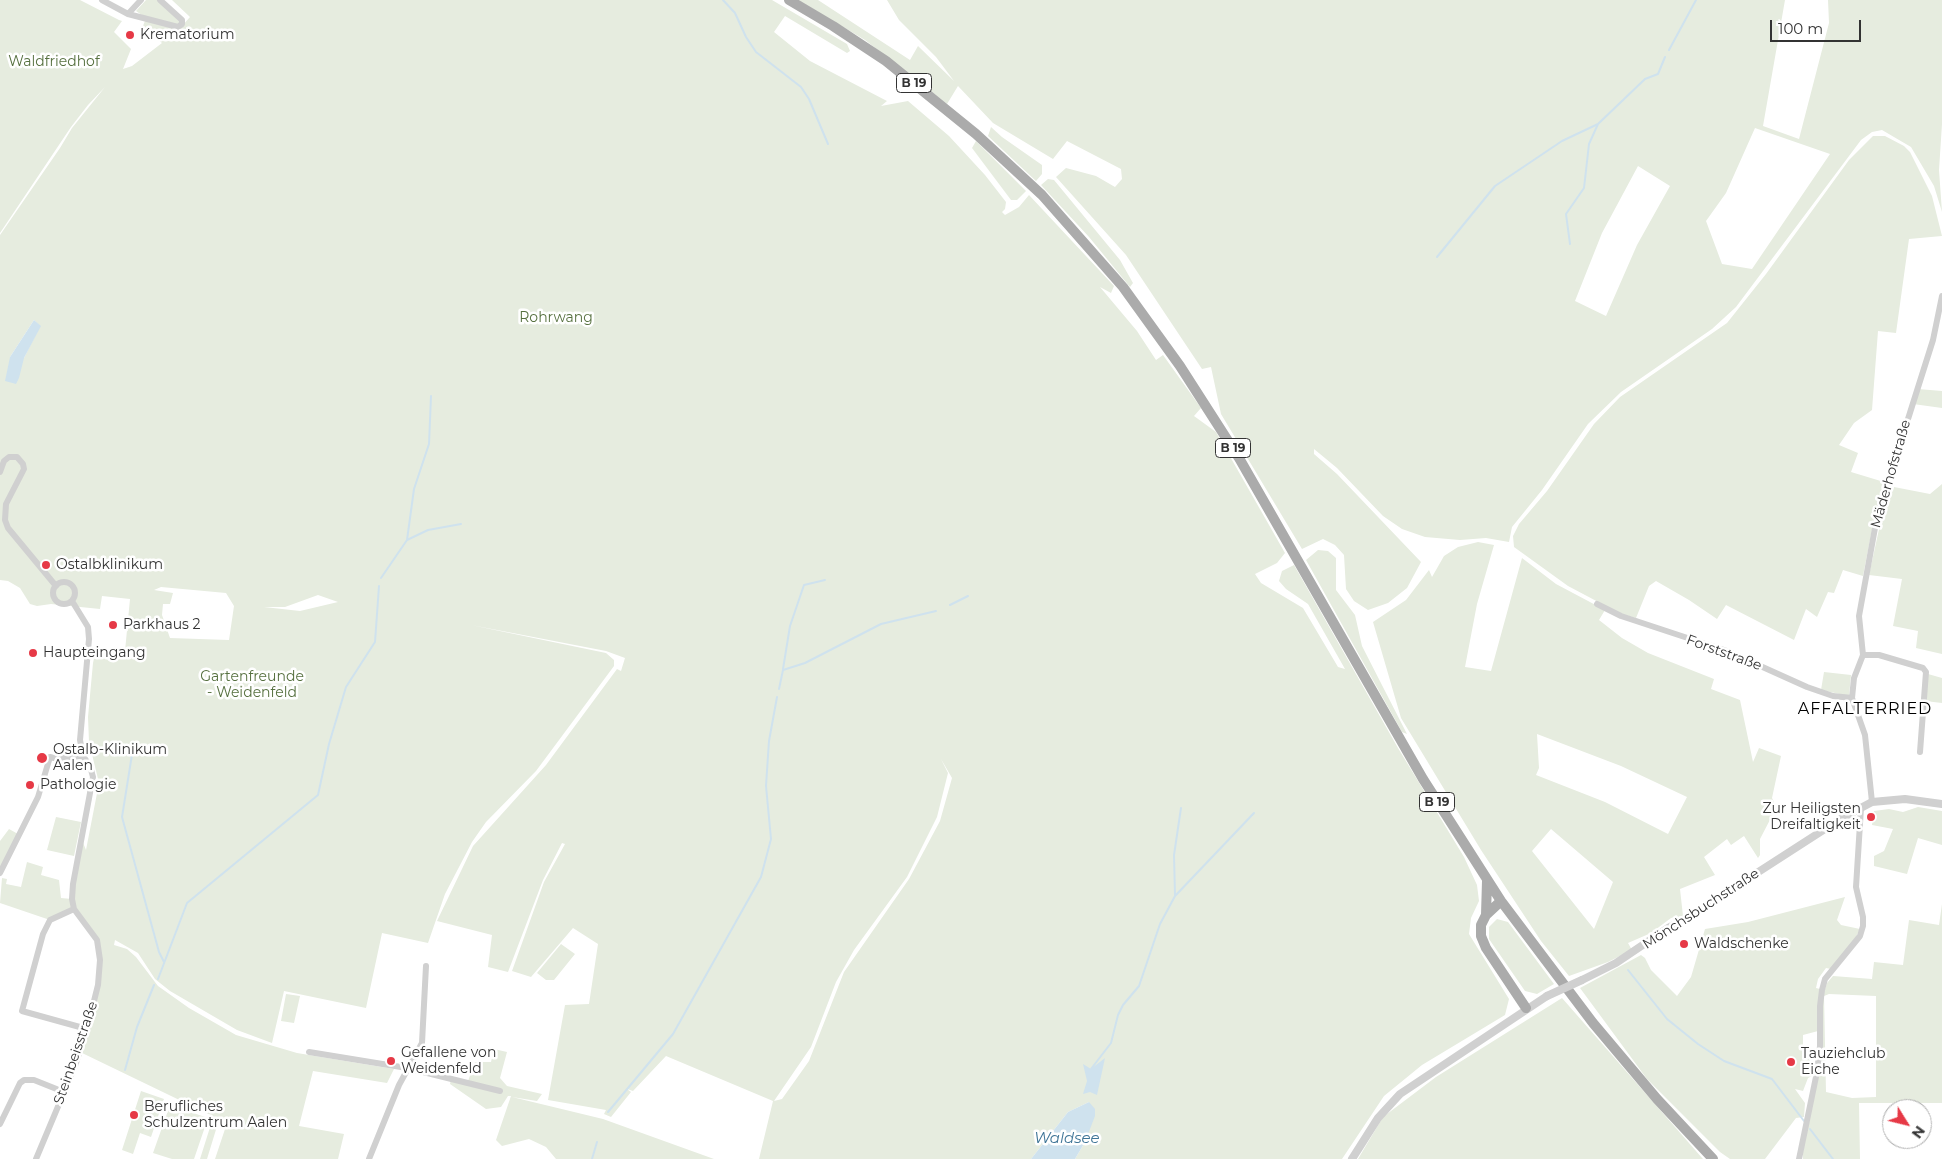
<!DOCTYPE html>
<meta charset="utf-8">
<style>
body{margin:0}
#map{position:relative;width:1942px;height:1159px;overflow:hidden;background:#fff;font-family:Montserrat,sans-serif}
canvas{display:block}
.north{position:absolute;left:1882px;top:1099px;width:50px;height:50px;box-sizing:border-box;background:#fff;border:1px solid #adadad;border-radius:50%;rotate:126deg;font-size:14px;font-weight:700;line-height:20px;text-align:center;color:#333}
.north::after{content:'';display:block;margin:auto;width:18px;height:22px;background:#e63946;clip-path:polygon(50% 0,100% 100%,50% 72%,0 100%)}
.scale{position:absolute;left:1770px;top:20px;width:91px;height:22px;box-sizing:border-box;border:2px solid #333;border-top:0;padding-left:6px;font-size:15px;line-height:18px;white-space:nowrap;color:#333;-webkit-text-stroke:4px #fff;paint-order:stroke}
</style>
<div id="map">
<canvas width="1942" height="1159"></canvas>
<div class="north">N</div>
<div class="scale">100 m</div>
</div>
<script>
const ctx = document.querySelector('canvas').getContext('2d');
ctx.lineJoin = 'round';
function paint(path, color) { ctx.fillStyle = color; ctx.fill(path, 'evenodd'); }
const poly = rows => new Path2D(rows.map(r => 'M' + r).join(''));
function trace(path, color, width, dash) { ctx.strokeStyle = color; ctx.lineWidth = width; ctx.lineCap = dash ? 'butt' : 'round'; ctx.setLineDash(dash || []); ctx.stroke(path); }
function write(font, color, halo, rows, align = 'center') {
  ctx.font = font + ' Montserrat,sans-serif'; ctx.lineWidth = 5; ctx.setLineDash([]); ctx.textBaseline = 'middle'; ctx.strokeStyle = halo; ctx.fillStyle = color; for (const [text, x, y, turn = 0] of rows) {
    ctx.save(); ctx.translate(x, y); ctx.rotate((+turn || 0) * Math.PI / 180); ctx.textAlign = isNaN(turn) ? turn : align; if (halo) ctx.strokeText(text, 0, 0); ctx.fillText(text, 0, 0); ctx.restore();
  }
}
paint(poly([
 [0,0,80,0,119,20,122,21,114,32,131,49,123,69,132,66,162,43,143,26,146,18,136,11,146,0,158,0,179,20,182,26,190,17,172,0,772,0,847,44,850,51,847,53,785,16,774,32,810,61,887,101,881,106,908,101,949,136,985,175,1006,202,1005,209,1002,212,1005,215,1019,207,1029,195,1114,286,1111,293,1100,287,1137,331,1156,360,1163,355,1201,408,1194,416,1216,432,1285,553,1277,563,1255,574,1261,583,1303,608,1338,667,1345,669,1308,604,1286,589,1279,581,1282,571,1294,565,1398,748,1464,857,1477,885,1479,901,1471,918,1469,934,1509,999,1505,1015,1422,1065,1384,1096,1342,1159,1075,1159,1085,1142,1089,1102,1068,1112,1031,1159,759,1159,773,1101,666,1056,633,1091,627,1089,631,1092,611,1117,604,1114,606,1110,548,1100,565,1005,589,1004,598,944,573,928,531,977,512,971,544,882,565,844,562,843,543,880,508,972,488,967,492,935,437,921,473,846,546,765,617,669,621,671,625,658,606,651,471,625,606,653,614,660,614,666,536,771,486,822,472,842,445,894,428,943,382,933,366,1008,284,991,272,1043,237,1030,170,991,155,979,138,953,115,940,114,945,127,949,136,957,158,986,189,1008,236,1035,297,1053,394,1069,387,1083,313,1071,299,1126,344,1134,338,1159,215,1159,227,1123,80,1052,98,985,97,940,74,909,50,920,0,903,2,878,7,879,6,884,21,887,27,862,43,867,41,875,59,880,61,898,72,899,82,840,86,850,99,783,89,742,88,717,93,663,96,649,125,651,130,599,102,596,100,609,51,604,37,606,30,604,20,588,8,581,0,580,0,235,60,148,72,128,105,87,88,105,71,127,0,233],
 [34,320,40,326,24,358,10,357],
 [161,587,226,593,234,606,229,640,170,638,162,615,163,604,170,604,173,593,154,590],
 [318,595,338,602,300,611,264,607,285,607],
 [941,759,952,778,940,821,909,879,844,972,809,1061,782,1099,774,1101,811,1047,836,982,854,950,907,877,937,817,948,773],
 [798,0,818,0,910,60,918,46,954,81,936,57,899,20,887,0,1785,0,1763,126,1799,139,1829,23,1828,0,1942,0,1942,124,1939,170,1942,212,1934,186,1911,147,1882,130,1872,132,1861,140,1736,307,1712,329,1621,392,1588,424,1542,490,1512,527,1509,542,1486,538,1460,540,1425,537,1402,529,1383,516,1337,468,1314,449,1314,454,1337,474,1421,562,1407,588,1388,603,1368,610,1354,601,1346,589,1344,555,1335,545,1323,539,1302,549,1221,414,1211,367,1202,369,1126,255,1056,177,1066,168,1096,176,1115,187,1122,179,1121,169,1067,141,1053,159,993,123,958,86,947,104,865,40],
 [1755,128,1830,154,1752,269,1722,264,1706,221,1726,193],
 [1638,166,1670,186,1637,245,1606,316,1575,301,1602,233],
 [991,127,1002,137,1042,165,1042,174,1036,181,988,136],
 [1873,136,1885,136,1904,146,1910,152,1932,196,1942,236,1909,239,1896,333,1878,331,1872,410,1854,423,1839,445,1858,453,1851,472,1884,482,1874,519,1863,576,1843,570,1834,593,1828,592,1817,617,1806,609,1794,640,1726,605,1717,619,1689,600,1656,581,1649,586,1636,618,1619,613,1568,586,1514,547,1513,536,1519,524,1547,491,1594,424,1620,397,1727,323,1766,274,1849,160],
 [976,141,1026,191,1017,200,1011,200,972,148],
 [1048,179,1054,180,1120,260,1133,283,1130,287,1089,237,1041,185],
 [1918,389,1942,391,1942,408,1913,404],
 [1942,484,1942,654,1916,648,1918,631,1893,626,1902,579,1869,575,1881,520,1894,487,1930,494],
 [1478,542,1494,545,1477,604,1465,667,1491,671,1522,558,1556,584,1605,610,1599,620,1622,638,1648,653,1714,679,1711,689,1740,700,1753,762,1759,748,1781,756,1772,798,1774,802,1773,814,1760,839,1760,855,1758,858,1744,836,1731,845,1727,839,1704,857,1715,875,1680,889,1683,916,1671,918,1651,933,1628,943,1632,950,1608,962,1569,976,1541,941,1481,850,1401,718,1373,622,1406,600,1429,570,1432,577,1444,556,1458,547],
 [1537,734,1621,766,1687,797,1668,834,1605,802,1536,775,1539,768],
 [1551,829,1613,882,1594,929,1532,851],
 [1318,550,1328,551,1336,558,1336,590,1355,615,1362,646,1407,734,1402,732,1306,560],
 [1824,672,1851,675,1849,696,1821,690],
 [1928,674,1942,678,1942,703,1925,701],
 [1918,807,1942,811,1942,845,1918,838,1907,874,1874,866,1874,856,1884,851,1893,829,1872,825,1874,811,1889,809,1903,812],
 [56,817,81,822,74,856,47,850],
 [9,829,18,834,3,867,0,866,0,841],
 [1845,897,1837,920,1841,925,1860,929,1856,937,1831,969,1826,968,1818,979,1816,988,1820,989,1818,1031,1803,1035,1803,1047,1811,1047,1809,1071,1816,1074,1808,1078,1803,1091,1795,1089,1805,1103,1804,1117,1796,1118,1765,1159,1730,1159,1720,1152,1647,1079,1580,988,1641,955,1645,958,1651,970,1677,996,1691,977,1705,929,1748,922],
 [1942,904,1942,1103,1859,1103,1860,1159,1803,1159,1803,1152,1822,1056,1822,998,1827,983,1833,976,1872,979,1874,962,1903,965,1909,920,1939,925],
 [1829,994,1876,996,1876,1097,1852,1098,1826,1092,1824,996],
 [1497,919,1508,922,1554,984,1537,994,1525,991,1489,939,1489,927],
 [561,944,575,954,554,980,546,980,537,973],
 [286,994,300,996,294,1023,281,1021],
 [1562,998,1703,1159,1358,1159,1383,1117,1436,1077],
 [494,1049,507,1052,500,1078,507,1086,542,1094,537,1101,512,1097,603,1119,714,1159,556,1159,546,1147,529,1139,502,1146,496,1140,511,1096,508,1096,501,1107,486,1109,450,1084,451,1079,468,1081,475,1062,491,1062],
 [141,1091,164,1099,151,1137,140,1133,133,1154,122,1150],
 [170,1105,208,1118,194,1159,172,1159,153,1153],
 [212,1121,218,1123,207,1159,200,1159]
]), '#e6ecdf');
paint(poly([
 [34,320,41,326,24,358,19,378,16,384,5,381,10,357],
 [1105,1058,1097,1095,1090,1092,1083,1094,1087,1081,1083,1064,1091,1069],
 [1089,1102,1095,1109,1095,1116,1085,1142,1075,1159,1031,1159,1068,1112]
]), '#cfe2ee');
trace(poly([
 [723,0,735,13,746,37,756,52,801,87,809,99,828,144],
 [1669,50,1696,0],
 [1570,244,1566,214,1584,188,1589,144,1598,124],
 [1437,257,1495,186,1562,141,1598,124,1645,79,1658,74,1665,57],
 [407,540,428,530,461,524],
 [381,578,407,540,414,489,429,444,431,396],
 [950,605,968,596],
 [783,669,790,626,804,585,825,580],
 [779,689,783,670,805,663,881,624,936,611],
 [134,742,122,817,159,952,164,962],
 [1175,895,1174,855,1181,808],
 [1628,970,1667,1019,1698,1044,1724,1061,1772,1079,1804,1121],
 [158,979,187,903,318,795,329,744,346,687,375,642,379,586],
 [1091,1069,1111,1043,1118,1015,1123,1005,1139,986,1160,924,1175,896,1254,813],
 [125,1070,137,1027,154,985],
 [608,1112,673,1034,761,877,771,839,766,786,769,741,777,697],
 [1810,1129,1833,1159],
 [592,1159,597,1142]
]), '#cfe2ee', 2);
trace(poly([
 [102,0,128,14,178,27,182,24,182,20,160,0],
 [128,14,141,0],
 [0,472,4,461,9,457,17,457,23,464,24,469,6,504,5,520,8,528,56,586],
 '53 593a11 11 0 1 1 22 0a11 11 0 1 1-22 0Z',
 [1597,604,1621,616,1727,651,1807,687,1833,696,1852,698],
 [1863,655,1859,616,1877,517,1933,340,1942,296],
 [1863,655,1854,678,1852,698,1865,735,1872,802],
 [1863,655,1879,655,1923,668,1926,672,1920,752],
 [57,758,83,756],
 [0,873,38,797,50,757,54,758],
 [74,909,50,920,43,934,22,1011,87,1029],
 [309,1052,407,1068,500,1091],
 [0,1124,20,1083,24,1080,34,1080,64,1092],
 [36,1159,75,1066,87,1029,98,985,100,960,97,940,74,909,72,899,73,884,93,777,90,766,83,756,80,740,89,639,88,627,72,601],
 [369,1159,399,1085,422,1043,426,966],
 [1799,1159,1817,1072,1820,1046,1820,1006,1822,990,1825,979,1860,936,1863,926,1863,917,1856,887,1861,808]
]), '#d0d0d0', 6);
trace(poly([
 [1582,980,1616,963,1668,928,1687,918,1842,818,1872,802,1905,799,1942,804],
 [1352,1159,1378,1118,1400,1094,1547,996]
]), '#d0d0d0', 8);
trace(poly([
 [789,0,833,26,886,61,976,134,1042,195,1123,287,1180,366,1239,458,1423,779,1501,901,1593,1023,1657,1099,1713,1159],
 [1501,901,1486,915,1481,925,1481,936,1486,948,1526,1008],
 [1486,915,1487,881]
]), '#ababab', 10);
trace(poly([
 [1547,996,1582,980]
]), '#d0d0d0', 8);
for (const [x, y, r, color] of [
 [130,35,5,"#e63946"],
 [46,565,5,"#e63946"],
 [113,625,5,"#e63946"],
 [33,653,5,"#e63946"],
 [42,758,6,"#e63946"],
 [30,785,5,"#e63946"],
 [1871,817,5,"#e63946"],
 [1684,944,5,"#e63946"],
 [391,1061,5,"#e63946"],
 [1791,1062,5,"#e63946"],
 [134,1115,5,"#e63946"]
]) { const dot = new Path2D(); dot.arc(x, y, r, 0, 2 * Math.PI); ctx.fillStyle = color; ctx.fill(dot); trace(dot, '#fff', 2); }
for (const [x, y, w] of [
 [914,83,35],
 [1233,448,35],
 [1437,802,35]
]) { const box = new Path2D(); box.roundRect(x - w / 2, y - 9.5, w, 19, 4); ctx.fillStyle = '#fff'; ctx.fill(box); trace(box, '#333', 1); }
write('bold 12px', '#333', null, [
 ["B 19",914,83],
 ["B 19",1233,448],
 ["B 19",1437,802]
]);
write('14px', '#333', '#fff', [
 ["Krematorium",140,35],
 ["Ostalbklinikum",56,565],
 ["Parkhaus 2",123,625],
 ["Haupteingang",43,653],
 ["Ostalb-Klinikum",53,750],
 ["Aalen",53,766],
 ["Pathologie",40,785],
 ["Zur Heiligsten",1861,809,"right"],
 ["Dreifaltigkeit",1861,825,"right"],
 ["Waldschenke",1694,944],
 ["Gefallene von",401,1053],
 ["Weidenfeld",401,1069],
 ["Tauziehclub",1801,1054],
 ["Eiche",1801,1070],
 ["Berufliches",144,1107],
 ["Schulzentrum Aalen",144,1123]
], 'left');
write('14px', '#56703f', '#fff', [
 ["Waldfriedhof",54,62],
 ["Rohrwang",556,318],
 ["Gartenfreunde",252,677],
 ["- Weidenfeld",252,693]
]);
write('14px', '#333', '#fff', [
 ["Mäderhofstraße",1891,474,-74],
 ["Forststraße",1724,653,20],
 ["Mönchsbuchstraße",1701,909,-33],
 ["Steinbeisstraße",76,1053,-71]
]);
write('italic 15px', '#3f7597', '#fff', [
 ["Waldsee",1067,1139]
]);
ctx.letterSpacing = '1px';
write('16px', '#000', '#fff', [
 ["AFFALTERRIED",1865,709]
]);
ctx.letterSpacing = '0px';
</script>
